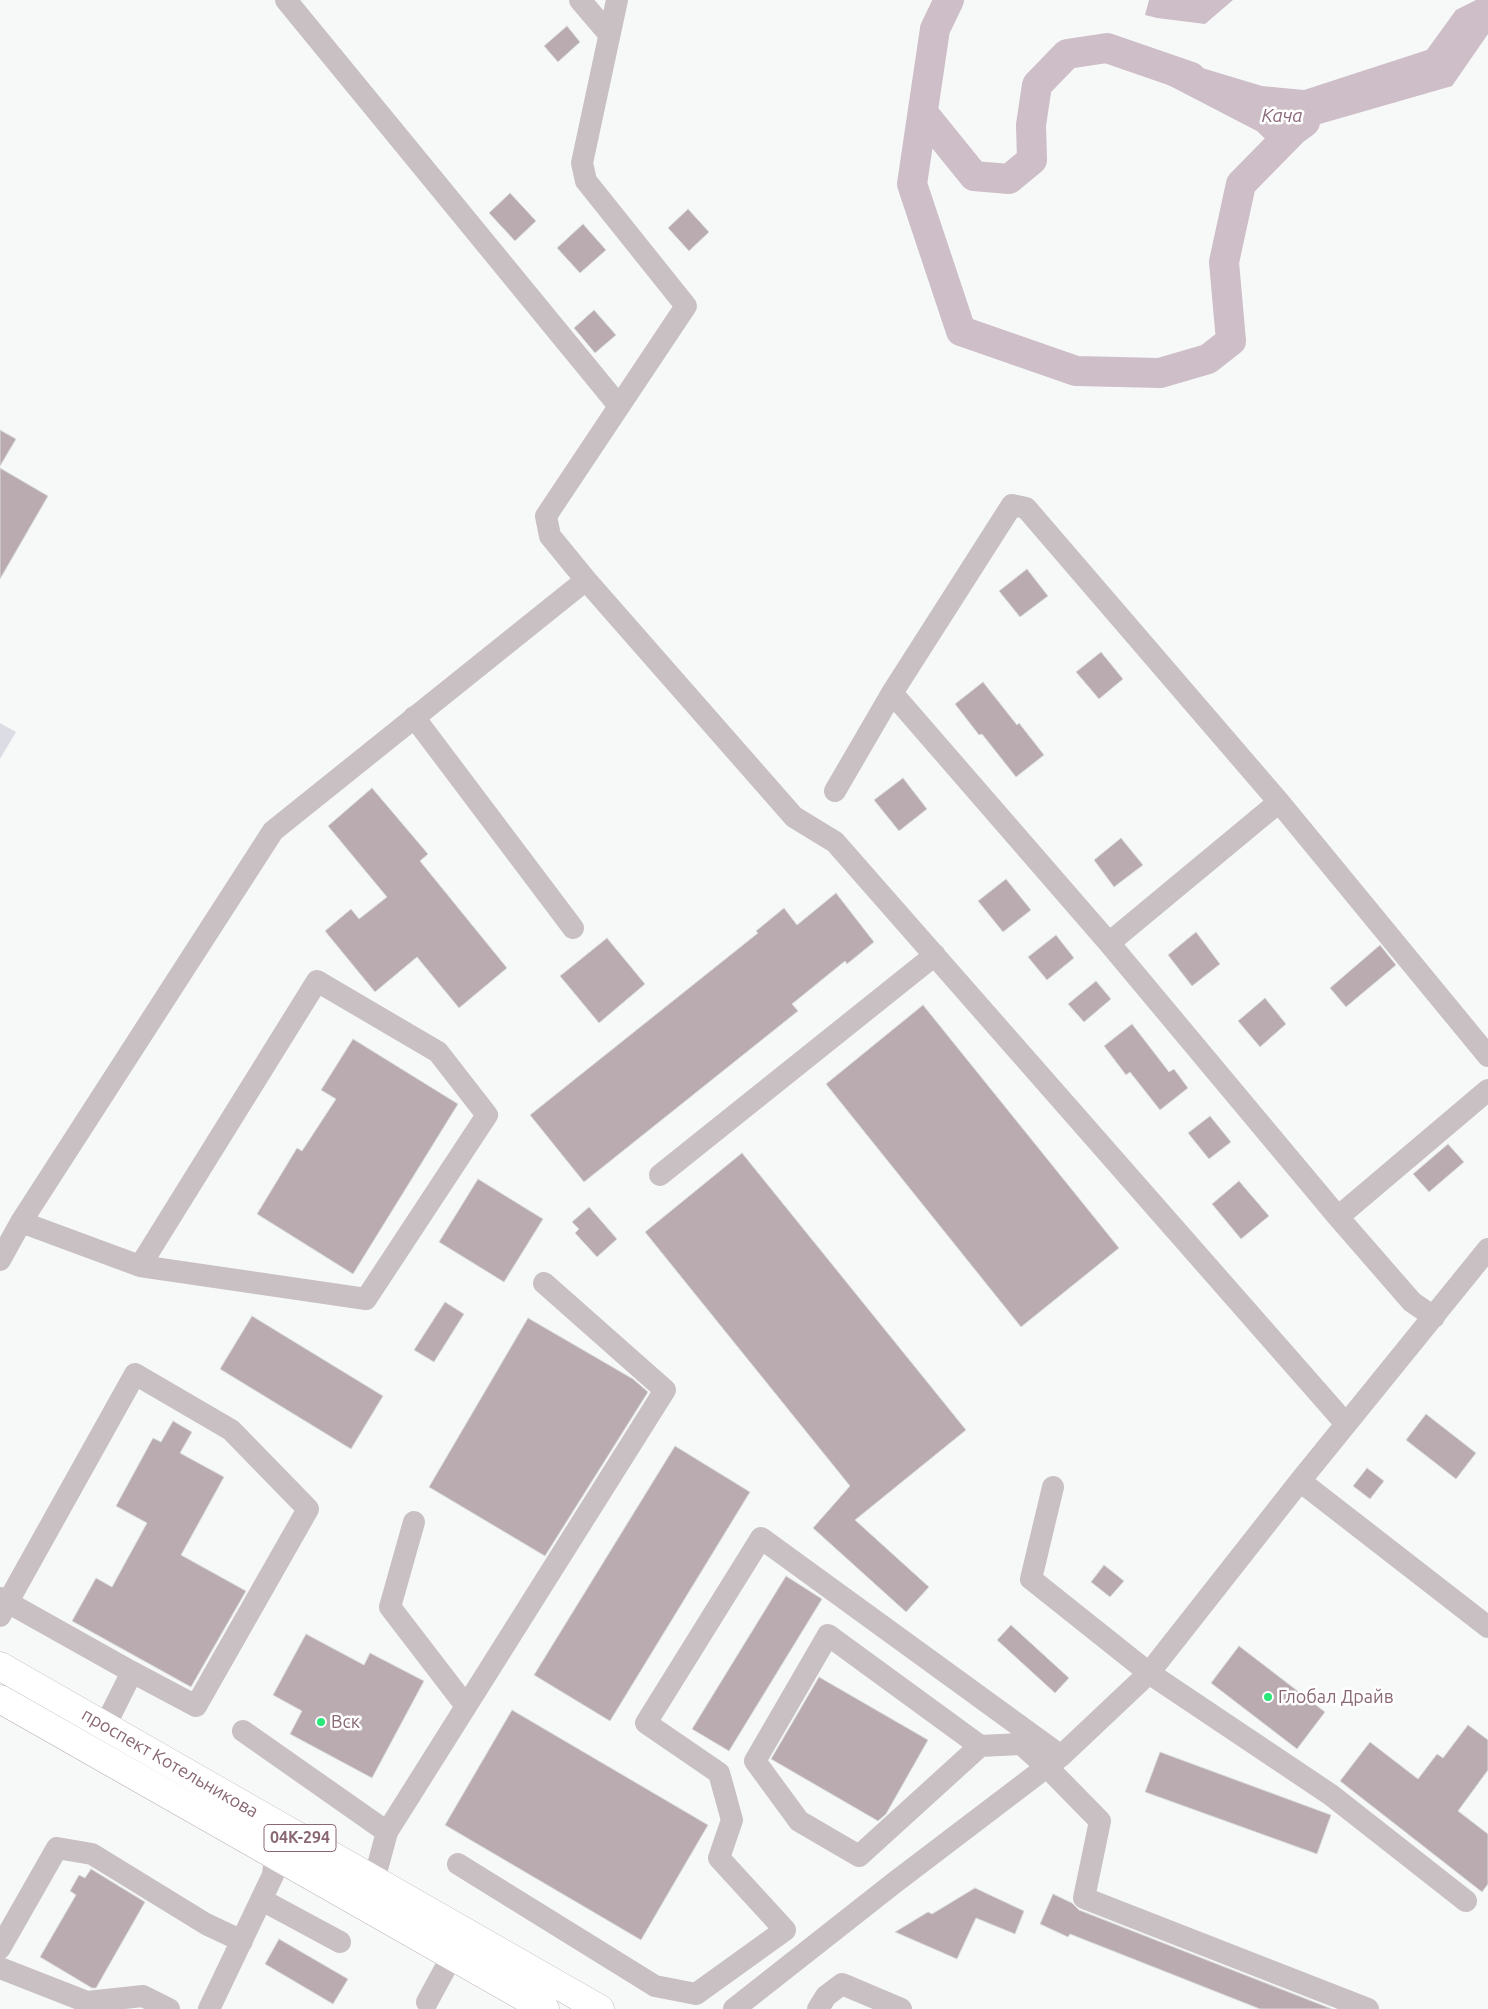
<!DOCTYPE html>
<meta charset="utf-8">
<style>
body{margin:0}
canvas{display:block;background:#f7f9f9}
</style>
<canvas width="1488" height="2009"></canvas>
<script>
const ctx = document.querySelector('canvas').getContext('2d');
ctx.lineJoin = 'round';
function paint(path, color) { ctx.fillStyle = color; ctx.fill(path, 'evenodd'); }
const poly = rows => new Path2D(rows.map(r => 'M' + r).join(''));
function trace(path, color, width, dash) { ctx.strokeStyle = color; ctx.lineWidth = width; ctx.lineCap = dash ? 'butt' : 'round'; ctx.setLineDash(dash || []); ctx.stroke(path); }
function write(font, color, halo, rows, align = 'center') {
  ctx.font = font + ' Ubuntu,sans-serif'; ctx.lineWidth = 5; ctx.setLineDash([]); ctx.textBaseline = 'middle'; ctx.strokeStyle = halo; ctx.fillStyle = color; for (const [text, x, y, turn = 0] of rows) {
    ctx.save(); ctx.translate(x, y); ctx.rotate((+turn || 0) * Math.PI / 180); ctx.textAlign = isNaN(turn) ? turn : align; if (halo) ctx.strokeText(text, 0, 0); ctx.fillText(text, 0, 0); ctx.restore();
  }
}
paint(poly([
 [0,723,16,732,0,759]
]), '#dbdce4');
paint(poly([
 [1149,0,1233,0,1205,24,1157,18,1145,15],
 [1476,0,1488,0,1488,34,1452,86,1313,126,1282,155,1257,131,1149,75,1156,54,1262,86,1304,90,1427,50,1456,10]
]), '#cdbec7');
trace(poly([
 [949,0,935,29,912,184,961,331,1076,371,1160,373,1208,359,1231,341,1224,262,1241,184,1294,130,1305,122],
 [923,113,974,176,1009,179,1032,160,1031,125,1037,85,1067,54,1107,48,1191,77]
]), '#cdbec7', 30);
const building = poly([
 [567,26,580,42,558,62,544,46,567,26],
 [510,193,536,221,515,241,489,213,510,193],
 [688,209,709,232,689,251,668,228,688,209],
 [583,224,606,250,580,273,557,248,583,224],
 [594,310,616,335,595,353,574,328,594,310],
 [0,430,16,439,0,466,0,430],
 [0,468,48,496,0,579,0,468],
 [1027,569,1048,596,1020,617,999,591,1027,569],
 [1101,652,1123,679,1099,699,1076,672,1101,652],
 [983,682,1017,725,1019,723,1044,755,1016,777,982,734,979,735,955,704,983,682],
 [903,778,927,809,899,831,874,800,903,778],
 [372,788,428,854,420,861,507,968,459,1008,417,957,375,992,325,931,351,909,359,919,387,897,328,826,372,788],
 [1121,838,1143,865,1114,887,1094,860,1121,838],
 [1006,879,1031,910,1003,932,978,901,1006,879],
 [836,893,874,942,847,964,845,961,792,1004,798,1011,584,1182,530,1115,758,933,756,931,784,908,797,925,836,893],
 [1196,932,1220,964,1192,986,1168,955,1196,932],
 [1056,935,1074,958,1047,980,1028,957,1056,935],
 [607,938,645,984,599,1023,560,976,607,938],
 [1380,945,1396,965,1346,1007,1330,988,1380,945],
 [1096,981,1111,999,1084,1022,1068,1004,1096,981],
 [1265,998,1286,1024,1260,1047,1238,1021,1265,998],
 [923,1005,1119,1248,1021,1327,826,1084,923,1005],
 [1132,1024,1169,1072,1174,1069,1188,1088,1160,1110,1130,1072,1126,1075,1104,1046,1132,1024],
 [353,1039,458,1104,353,1274,257,1214,297,1148,302,1151,336,1099,321,1090,353,1039],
 [1210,1116,1231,1142,1209,1159,1188,1133,1210,1116],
 [1448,1144,1464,1162,1429,1192,1413,1174,1448,1144],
 [742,1153,966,1430,855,1520,929,1587,906,1612,813,1528,850,1486,645,1232,742,1153],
 [478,1179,543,1219,504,1282,439,1242,478,1179],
 [1239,1181,1269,1216,1241,1239,1212,1204,1239,1181],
 [589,1207,617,1239,597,1257,575,1233,579,1229,572,1222,589,1207],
 [445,1302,464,1314,434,1362,414,1350,445,1302],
 [252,1316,383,1396,351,1449,220,1369,252,1316],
 [528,1318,633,1379,648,1392,545,1556,429,1487,528,1318],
 [1426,1414,1476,1453,1456,1479,1406,1440,1426,1414],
 [173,1421,192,1432,180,1453,224,1477,181,1555,246,1591,191,1687,72,1621,96,1578,112,1587,147,1523,116,1506,153,1438,161,1442,173,1421],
 [675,1446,750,1492,610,1721,534,1675,675,1446],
 [1367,1468,1384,1481,1370,1499,1353,1486,1367,1468],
 [1104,1565,1124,1581,1110,1597,1091,1582,1104,1565],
 [786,1576,822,1599,729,1751,692,1729,786,1576],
 [1011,1625,1069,1678,1055,1693,997,1640,1011,1625],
 [306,1634,364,1665,370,1653,424,1681,372,1778,290,1734,302,1711,273,1695,306,1634],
 [1239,1646,1325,1712,1297,1749,1211,1683,1239,1646],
 [819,1677,928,1740,886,1814,878,1821,771,1759,819,1677],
 [512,1710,708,1825,641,1940,445,1825,512,1710],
 [1468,1725,1488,1740,1488,1770,1458,1811,1488,1834,1488,1884,1482,1892,1340,1781,1370,1742,1418,1779,1437,1754,1443,1758,1468,1725],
 [1160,1752,1331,1815,1317,1854,1145,1792,1160,1752],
 [91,1869,145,1902,96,1988,92,1988,40,1957,76,1895,70,1891,79,1875,85,1878,91,1869],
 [975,1888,1024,1911,1015,1934,976,1918,957,1959,895,1932,928,1912,932,1914,975,1888],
 [1053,1894,1072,1903,1079,1910,1332,2009,1260,2009,1070,1934,1068,1937,1040,1924,1053,1894],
 [279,1939,348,1979,333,2004,265,1964,279,1939]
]);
paint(building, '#baabb1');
trace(building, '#d9dbdb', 1);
const highway = poly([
 [0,1666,600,2009],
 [0,1699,545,2009]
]);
trace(highway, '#bcb3b7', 29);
trace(poly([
 [286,0,619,406],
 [580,0,609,34],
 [586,580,550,536,546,516,686,306,586,181,582,163,617,0],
 [892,693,1109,943,1338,1217,1412,1302,1434,1317],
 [414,717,573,928],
 [835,791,892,693,1012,505,1026,508,1279,802,1488,1056],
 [1109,943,1279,802],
 [660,1175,935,955],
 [1338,1217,1488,1090],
 [21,1222,140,1266,366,1299,487,1115,438,1052,317,981,140,1266],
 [0,1260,21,1222,273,831,586,580,794,817,835,842,1346,1424],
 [1300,1481,1488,1627],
 [1053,1487,1031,1579,1149,1673,1331,1795,1466,1901],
 [414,1522,390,1607,466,1706],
 [0,1598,132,1672,105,1726],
 [0,1616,135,1374,231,1430,308,1509,196,1706,132,1672],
 [243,1731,387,1832,374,1880],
 [980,1746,859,1856,799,1821,755,1761,828,1635,980,1746,1021,1744,1047,1767,1100,1821,1084,1898,1368,2009],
 [387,1832,665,1390,544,1283],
 [458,1864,655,1986,696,1994,785,1930,719,1858,732,1820,719,1773,646,1723,761,1538,1061,1756],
 [262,1900,340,1942],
 [0,1948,57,1848,92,1854,206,1924,242,1941],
 [0,1968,87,2002,143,1996,169,2009],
 [427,2002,452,1956],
 [209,2009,273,1875,275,1856],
 [734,2009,894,1883,1061,1756,1149,1673,1300,1481,1488,1249],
 [818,2009,826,1996,842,1984,901,2009]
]), '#c9c0c3', 22);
trace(highway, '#fff', 28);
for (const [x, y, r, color] of [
 [1268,1697,5,"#2ae779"],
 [321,1722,5,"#2ae779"]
]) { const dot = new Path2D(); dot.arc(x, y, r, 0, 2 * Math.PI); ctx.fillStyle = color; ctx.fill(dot); trace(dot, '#fff', 2); }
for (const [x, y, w] of [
 [300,1838,72]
]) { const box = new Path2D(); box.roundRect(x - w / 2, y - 13.5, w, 27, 4); ctx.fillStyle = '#fff'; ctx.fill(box); trace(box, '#896874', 1); }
write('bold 16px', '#896874', null, [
 ["04К-294",300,1838]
]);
write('18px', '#896874', '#fff', [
 ["Глобал Драйв",1278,1697],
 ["Вск",331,1722]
], 'left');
write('18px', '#896874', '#fff', [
 ["проспект Котельникова",170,1763,30]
]);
write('italic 19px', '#8b697b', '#fff', [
 ["Кача",1282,116]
]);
</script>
